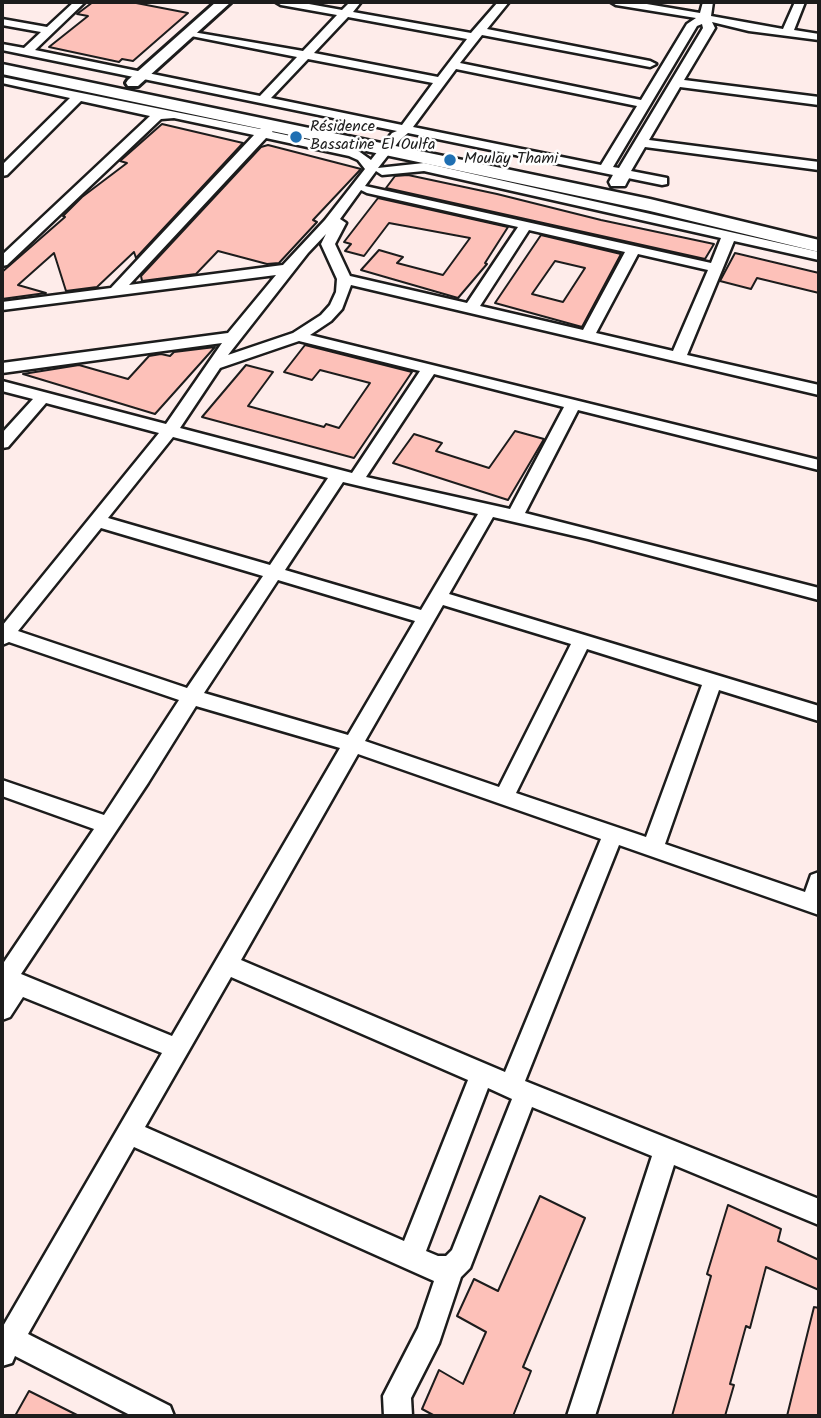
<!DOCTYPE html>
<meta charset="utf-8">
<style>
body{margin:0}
#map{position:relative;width:821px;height:1418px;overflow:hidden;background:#feecea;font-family:Kalam,sans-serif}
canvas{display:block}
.frame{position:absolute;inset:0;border:4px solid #1c1c1c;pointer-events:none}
</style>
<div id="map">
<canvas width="821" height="1418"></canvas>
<div class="frame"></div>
</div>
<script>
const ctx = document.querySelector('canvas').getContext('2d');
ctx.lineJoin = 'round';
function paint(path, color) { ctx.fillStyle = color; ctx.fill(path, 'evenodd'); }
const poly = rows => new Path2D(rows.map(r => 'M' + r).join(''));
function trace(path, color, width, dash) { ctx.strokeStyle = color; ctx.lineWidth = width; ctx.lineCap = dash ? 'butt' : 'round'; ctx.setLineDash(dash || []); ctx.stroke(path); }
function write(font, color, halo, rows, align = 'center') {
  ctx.font = font + ' Kalam,sans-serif'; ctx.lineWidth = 5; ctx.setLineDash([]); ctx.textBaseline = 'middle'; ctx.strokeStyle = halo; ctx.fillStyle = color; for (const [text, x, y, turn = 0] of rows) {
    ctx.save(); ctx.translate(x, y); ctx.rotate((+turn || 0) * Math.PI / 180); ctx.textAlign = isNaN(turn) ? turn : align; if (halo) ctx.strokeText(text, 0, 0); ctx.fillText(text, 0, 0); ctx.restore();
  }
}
const building = poly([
 [93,2,131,2,188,13,133,61,122,59,119,62,49,47,88,16,77,14,93,2],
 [162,124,243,143,136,258,134,252,97,287,66,291,54,253,18,285,46,293,2,299,2,272,65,217,63,216,82,197,127,163,120,161,162,124],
 [268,145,361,169,313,220,317,222,279,263,267,264,218,251,196,274,142,281,141,276,261,147,268,145],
 [408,175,497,194,601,220,714,244,705,259,386,188,395,176,408,175],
 [378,198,508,227,485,263,487,264,458,298,361,270,379,250,403,257,397,263,443,275,470,238,389,223,364,256,345,251,351,244,344,242,378,198],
 [541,235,621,254,582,327,495,303,541,235],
 [555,261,585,268,563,302,532,294,555,261],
 [735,253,819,273,819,293,757,278,751,289,720,281,735,253],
 [305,345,412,372,354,458,202,417,246,365,273,372,248,406,324,427,326,424,339,428,370,383,320,370,312,380,284,372,305,345],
 [215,347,155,414,23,374,79,365,128,379,149,356,161,354,170,356,174,352,215,347],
 [515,431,544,439,508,500,393,463,414,434,442,443,436,451,489,468,515,431],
 [540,1196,585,1218,523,1367,531,1371,513,1416,435,1416,422,1409,439,1370,463,1384,486,1332,457,1316,474,1279,498,1291,540,1196],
 [728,1205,781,1229,778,1241,819,1260,819,1290,766,1267,750,1328,746,1326,730,1384,734,1385,725,1416,672,1416,711,1276,707,1274,728,1205],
 [814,1307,819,1308,819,1416,787,1416,814,1307],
 [29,1391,79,1416,15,1416,29,1391]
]);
paint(building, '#fdc1b9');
trace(building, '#1c1c1c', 2);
const minor = poly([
 [74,2,85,2,35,50,260,96,297,57,191,36,185,33,187,31,303,51,337,15,281,5,276,2,298,2,342,10,350,2,361,2,353,12,471,33,498,2,509,2,487,29,650,61,656,64,650,67,482,35,460,63,641,100,687,24,696,18,616,5,611,2,635,2,700,13,703,2,713,2,711,16,783,29,795,2,805,2,794,30,819,34,819,40,749,31,712,22,715,28,684,80,819,97,819,105,680,87,649,140,819,162,819,170,645,147,631,171,667,178,667,184,662,185,408,133,400,140,378,168,424,163,819,252,819,260,734,241,687,355,819,385,819,395,351,285,342,309,331,321,310,335,819,460,819,470,578,410,525,513,819,588,819,600,588,539,493,517,449,594,819,706,819,721,719,690,665,844,805,892,811,875,819,872,819,915,619,845,525,1081,819,1199,819,1225,674,1165,595,1416,567,1416,652,1156,532,1107,470,1268,461,1277,439,1343,411,1398,412,1416,384,1416,383,1396,418,1328,434,1281,134,1147,28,1334,170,1406,174,1416,132,1416,15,1356,12,1363,2,1366,2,1328,162,1053,23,997,10,1017,2,1020,2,965,94,829,2,796,2,780,104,815,179,700,9,642,2,645,2,626,159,433,46,403,8,447,2,448,2,433,33,399,2,391,2,381,166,424,222,343,2,373,2,363,228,333,276,275,2,310,2,302,111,288,254,135,174,118,161,119,7,265,2,266,2,255,150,116,81,101,7,175,2,176,2,165,70,98,2,83,2,77,260,129,269,123,275,127,272,132,357,150,371,160,392,133,397,131,2,50,2,44,24,48,41,32,2,25,2,19,47,27,74,2],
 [348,17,467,39,438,77,314,53,348,17],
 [702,24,703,28,619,168,613,167,697,26,702,24],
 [308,59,433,83,402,125,271,98,308,59],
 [456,69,637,106,601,165,413,127,456,69],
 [266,138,349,156,358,160,365,169,325,220,283,265,129,285,266,138],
 [376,171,382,175,424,171,721,238,711,263,365,186,376,171],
 [361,190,367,193,518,227,467,303,350,276,335,244,346,223,340,219,361,190],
 [529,230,625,252,583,330,480,306,529,230],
 [326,234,321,244,337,279,336,292,330,305,321,315,293,333,228,355,308,253,326,234],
 [638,254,708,270,673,351,596,333,638,254],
 [299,341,420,371,352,473,180,428,220,368,299,341],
 [434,374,564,407,510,509,366,477,434,374],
 [173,437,328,478,270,565,108,518,173,437],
 [343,482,478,514,421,610,285,570,343,482],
 [101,528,263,576,187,688,18,631,101,528],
 [278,580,415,621,348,735,204,693,278,580],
 [443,605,571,644,499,787,365,741,443,605],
 [587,649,702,685,646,837,516,793,587,649],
 [196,706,340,748,172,1036,21,974,148,783,196,706],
 [358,754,601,839,505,1072,241,960,358,754],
 [231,977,468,1080,404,1241,145,1127,231,977],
 [488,1088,512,1099,452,1250,446,1256,438,1256,426,1251,488,1088]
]);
const tertiary = poly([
 [216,2,231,2,138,86,128,86,126,83,128,80,216,2]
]);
const secondary = poly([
 [2,64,650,199,819,240,819,252,650,211,2,74,2,64],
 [623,167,632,173,627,182,625,186,611,186,609,182,614,173,623,167]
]);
trace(minor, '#1c1c1c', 5);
trace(tertiary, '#1c1c1c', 6);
trace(secondary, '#1c1c1c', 5);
paint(minor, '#fff');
paint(tertiary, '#fff');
paint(secondary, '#fff');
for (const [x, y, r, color] of [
 [296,137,7,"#1f6fb2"],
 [450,160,7,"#1f6fb2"]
]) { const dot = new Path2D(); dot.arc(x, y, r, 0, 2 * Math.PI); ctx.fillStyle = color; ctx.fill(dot); trace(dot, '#fff', 2.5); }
write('16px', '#1c1c1c', '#fff', [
 ["Résidence",310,128],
 ["Bassatine El Oulfa",310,146],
 ["Moulay Thami",464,160]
], 'left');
</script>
